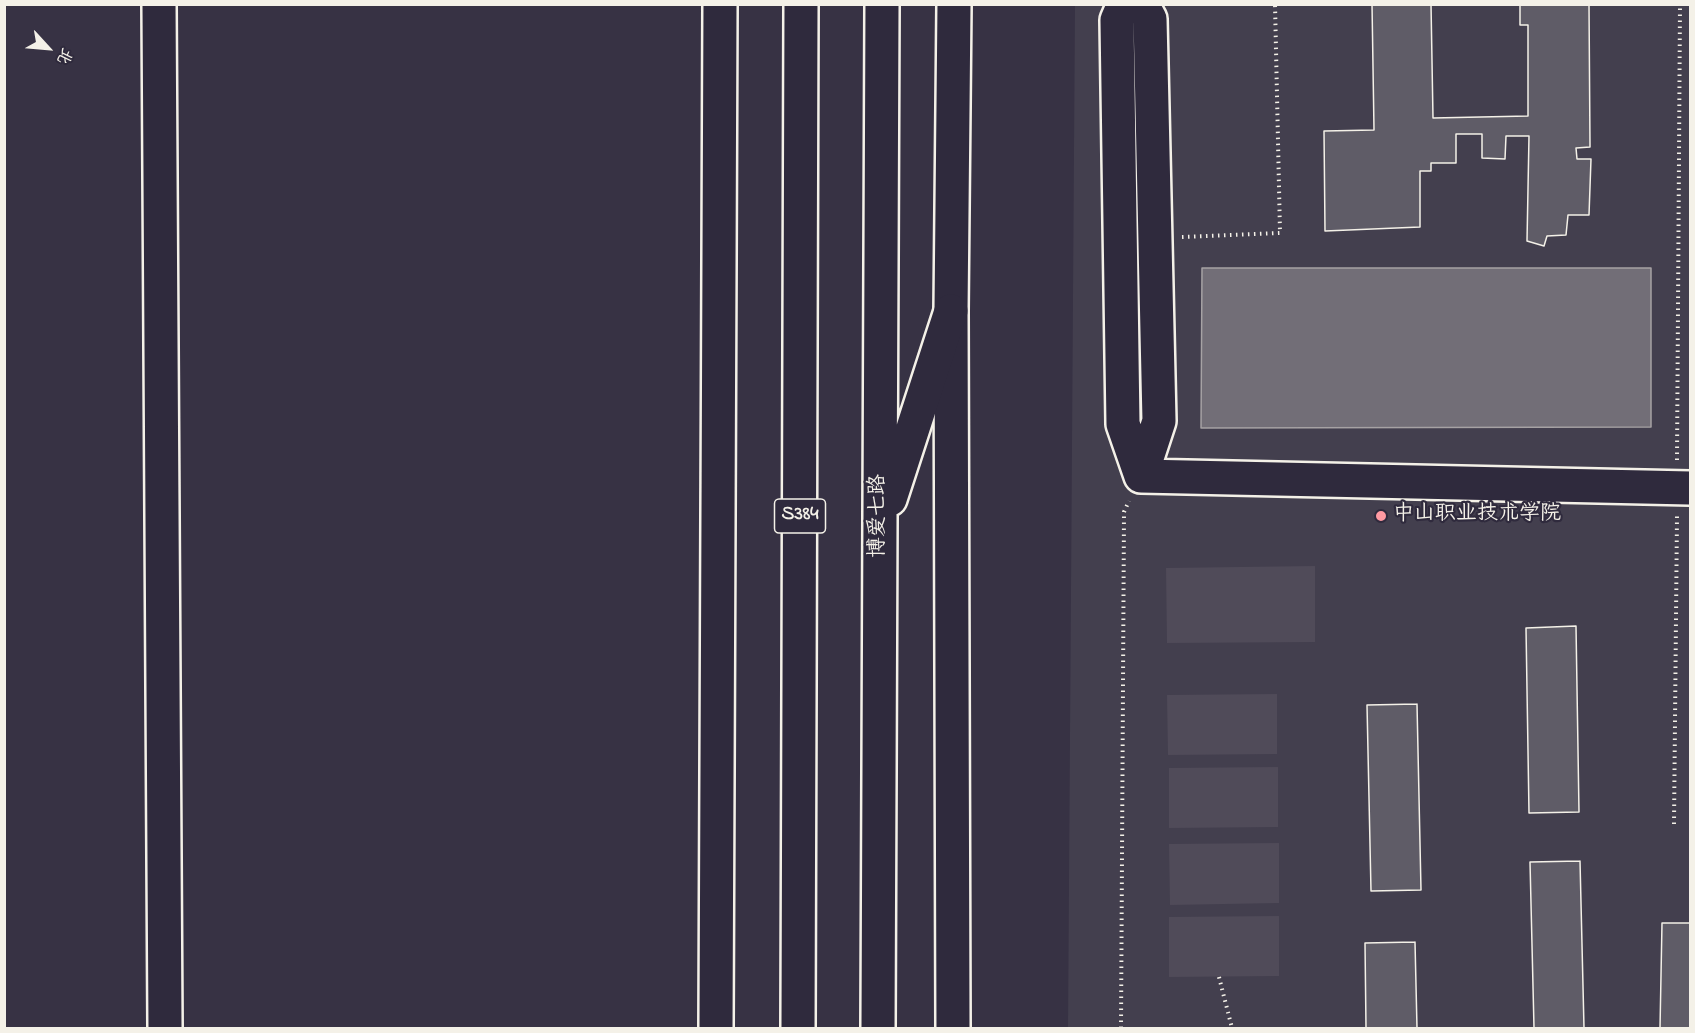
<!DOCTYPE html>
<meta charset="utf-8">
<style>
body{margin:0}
#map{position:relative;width:1695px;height:1033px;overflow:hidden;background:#373244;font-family:"Indie Flower","LXGW WenKai TC",sans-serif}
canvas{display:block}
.frame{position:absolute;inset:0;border:6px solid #f4f1e8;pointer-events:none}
.north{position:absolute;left:18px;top:18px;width:60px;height:60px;-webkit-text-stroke:4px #2f2a3d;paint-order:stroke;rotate:116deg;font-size:16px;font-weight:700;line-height:24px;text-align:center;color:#f4f1e8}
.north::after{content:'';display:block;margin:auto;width:21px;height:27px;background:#f4f1e8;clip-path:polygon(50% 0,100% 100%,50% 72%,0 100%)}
</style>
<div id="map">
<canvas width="1695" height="1033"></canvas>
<div class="frame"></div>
<div class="north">北</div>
</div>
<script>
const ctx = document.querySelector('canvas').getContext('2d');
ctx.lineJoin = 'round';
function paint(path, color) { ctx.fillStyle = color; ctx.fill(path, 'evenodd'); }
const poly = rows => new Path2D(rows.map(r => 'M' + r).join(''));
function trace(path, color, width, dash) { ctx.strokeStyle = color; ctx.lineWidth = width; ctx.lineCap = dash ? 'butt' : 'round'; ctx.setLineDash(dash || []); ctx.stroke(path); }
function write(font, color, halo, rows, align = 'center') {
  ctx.font = font + ' "Indie Flower","LXGW WenKai TC",sans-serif'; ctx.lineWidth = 4.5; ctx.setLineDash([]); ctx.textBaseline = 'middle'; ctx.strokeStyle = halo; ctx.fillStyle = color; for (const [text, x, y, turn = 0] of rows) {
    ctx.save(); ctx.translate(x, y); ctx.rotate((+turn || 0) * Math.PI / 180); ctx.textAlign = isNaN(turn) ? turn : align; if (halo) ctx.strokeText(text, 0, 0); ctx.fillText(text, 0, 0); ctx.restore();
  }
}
paint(poly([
 [1075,5,1690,5,1690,1028,1068,1028]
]), '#433f4e');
paint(poly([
 [1315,566,1315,642,1167,643,1166,568],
 [1277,694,1277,754,1168,755,1167,695],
 [1278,767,1278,827,1169,828,1169,768],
 [1279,843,1279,903,1170,905,1169,844],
 [1279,916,1279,976,1169,977,1169,917]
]), '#504b59');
const water = poly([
 [1202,268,1651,268,1651,427,1201,428,1202,268]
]);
paint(water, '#726e77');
trace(water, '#a6a2a4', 1.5);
const building = poly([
 [1372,4,1431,4,1433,118,1528,116,1528,25,1520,25,1520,4,1589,4,1590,147,1576,148,1577,159,1591,159,1589,215,1568,215,1566,235,1547,236,1544,246,1527,241,1529,136,1506,136,1505,159,1482,158,1482,134,1456,134,1456,163,1431,163,1431,171,1420,171,1420,227,1325,231,1324,131,1374,130,1372,4],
 [1576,626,1579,812,1529,813,1526,628,1576,626],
 [1417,704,1421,890,1371,891,1367,705,1417,704],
 [1580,861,1584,1028,1534,1028,1530,862,1580,861],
 [1662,923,1690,923,1690,1028,1660,1028,1662,923],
 [1415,942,1417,1028,1366,1028,1365,943,1415,942]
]);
paint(building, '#5f5c67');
trace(building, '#f4f1e8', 1.5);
const minor = poly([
 [159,4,165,1028],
 [1124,4,1117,20,1123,424,1141,476],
 [1141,476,1690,488],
 [1141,476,1159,421,1150,19,1142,4],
 [716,1028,720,4],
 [953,1028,951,311,954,4]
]);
const highway = poly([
 [890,499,951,311],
 [798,1028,801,4],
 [878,1028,882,4]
]);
trace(minor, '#f4f1e8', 38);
trace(highway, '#f4f1e8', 38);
trace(poly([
 [1182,237,1280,233,1275,4],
 [1677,460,1680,4],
 [1674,824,1677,515],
 [1219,977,1232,1028],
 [1121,1028,1124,512,1129,501]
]), '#f4f1e8', 4, [1.5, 4.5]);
trace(minor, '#2f2a3d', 33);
trace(highway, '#2f2a3d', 33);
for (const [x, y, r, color] of [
 [1381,516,6,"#ff9aa2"]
]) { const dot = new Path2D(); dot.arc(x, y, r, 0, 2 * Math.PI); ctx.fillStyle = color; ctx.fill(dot); trace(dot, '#2f2a3d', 2); }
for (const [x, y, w] of [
 [800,516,51]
]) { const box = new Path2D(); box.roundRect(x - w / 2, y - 17, w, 34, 4.5); ctx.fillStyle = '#2f2a3d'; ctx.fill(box); trace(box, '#f4f1e8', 1.5); }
write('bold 20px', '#f4f1e8', null, [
 ["S384",800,516]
]);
write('21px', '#f4f1e8', '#2f2a3d', [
 ["博爱七路",880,516,-90]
]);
write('21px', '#f4f1e8', '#2f2a3d', [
 ["中山职业技术学院",1393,516]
], 'left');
</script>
